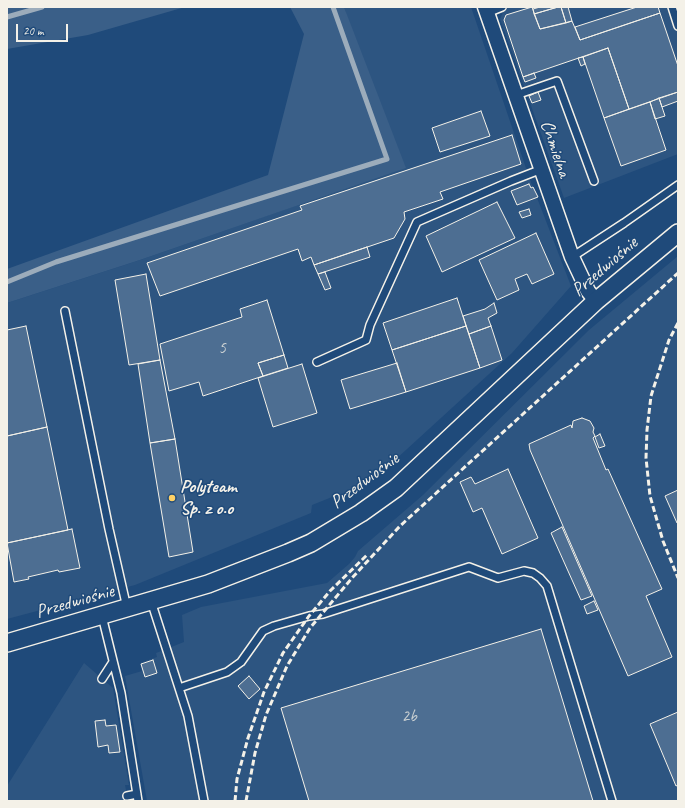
<!DOCTYPE html>
<meta charset="utf-8">
<style>
body{margin:0}
#map{position:relative;width:685px;height:808px;overflow:hidden;background:#1f4a7a;font-family:Caveat,sans-serif}
canvas{display:block}
.frame{position:absolute;inset:0;border:8px solid #f4f1e8;pointer-events:none}
.scale{position:absolute;left:16px;top:24px;width:52px;height:18px;box-sizing:border-box;border:2px solid #f4f1e8;border-top:0;padding-left:5px;font-size:12px;line-height:14px;white-space:nowrap;color:#f4f1e8;-webkit-text-stroke:3px #1f4a7a;paint-order:stroke}
</style>
<div id="map">
<canvas width="685" height="808"></canvas>
<div class="frame"></div>
<div class="scale">20 m</div>
</div>
<script>
const ctx = document.querySelector('canvas').getContext('2d');
ctx.lineJoin = 'round';
function paint(path, color) { ctx.fillStyle = color; ctx.fill(path, 'evenodd'); }
const poly = rows => new Path2D(rows.map(r => 'M' + r).join(''));
function trace(path, color, width, dash) { ctx.strokeStyle = color; ctx.lineWidth = width; ctx.lineCap = dash ? 'butt' : 'round'; ctx.setLineDash(dash || []); ctx.stroke(path); }
function write(font, color, halo, rows, align = 'center') {
  ctx.font = font + ' Caveat,sans-serif'; ctx.lineWidth = 3; ctx.setLineDash([]); ctx.textBaseline = 'middle'; ctx.strokeStyle = halo; ctx.fillStyle = color; for (const [text, x, y, turn = 0] of rows) {
    ctx.save(); ctx.translate(x, y); ctx.rotate((+turn || 0) * Math.PI / 180); ctx.textAlign = isNaN(turn) ? turn : align; if (halo) ctx.strokeText(text, 0, 0); ctx.fillText(text, 0, 0); ctx.restore();
  }
}
paint(poly([
 [344,7,471,7,529,177,571,286,512,353,383,471,340,502,332,497,312,505,311,513,135,585,7,619,7,303,140,260,399,170],
 [501,7,678,7,678,154,564,198,500,19,503,12],
 [678,256,678,801,147,801,125,676,142,671,140,663,157,657,156,653,184,642,182,615,201,607,327,583,349,564,355,557,358,551,423,495,589,330],
 [84,663,113,688,129,785,125,785,128,801,7,801,7,786]
]), '#2d5581');
paint(poly([
 [7,7,185,7,88,35,7,49],
 [290,7,344,7,406,168,140,260,7,303,7,269,268,175,304,34]
]), '#3a5f88');
trace(poly([
 [7,17,42,7],
 [7,282,56,262,387,159,333,7]
]), '#9cacbb', 5);
const building = poly([
 [532,7,540,29,572,21,580,40,660,13,678,66,678,92,629,109,608,48,523,77,504,20,506,15,532,7],
 [540,7,558,7,534,14,533,9,540,7],
 [558,7,561,7,566,23,540,29,534,14,558,7],
 [561,7,568,7,572,21,566,23,561,7],
 [637,7,658,7,660,13,580,40,575,27,637,7],
 [608,48,629,109,604,118,583,57,608,48],
 [583,57,585,64,581,66,578,58,583,57],
 [534,73,536,78,525,82,523,77,534,73],
 [538,92,541,100,532,103,529,96,538,92],
 [678,92,678,101,662,107,659,98,678,92],
 [659,98,665,116,655,119,650,102,659,98],
 [650,102,666,150,621,166,604,118,650,102],
 [481,111,490,136,440,152,432,128,481,111],
 [512,135,521,164,440,192,443,199,404,212,405,219,394,238,314,265,311,257,302,261,298,249,160,296,147,263,302,210,300,206,512,135],
 [529,184,531,188,533,187,538,197,517,205,511,191,529,184],
 [497,202,515,238,442,272,426,236,497,202],
 [529,209,531,215,522,218,519,212,529,209],
 [536,233,554,274,532,284,527,274,515,279,519,290,497,300,479,260,536,233],
 [367,247,370,257,318,274,314,265,367,247],
 [325,272,331,288,325,290,318,274,325,272],
 [146,274,160,360,129,365,115,280,146,274],
 [457,298,466,326,392,350,383,323,457,298],
 [267,300,284,355,258,363,263,376,203,396,199,382,169,391,160,344,242,317,240,309,267,300],
 [494,303,497,313,488,318,491,326,469,334,463,316,485,309,494,303],
 [26,326,47,427,7,436,7,330,26,326],
 [466,326,480,368,406,392,392,350,466,326],
 [491,326,502,360,480,368,469,334,491,326],
 [284,355,288,368,263,376,258,363,284,355],
 [160,360,175,439,150,443,138,364,160,360],
 [397,363,406,392,350,409,341,380,397,363],
 [302,364,317,413,273,427,258,378,302,364],
 [582,418,590,421,594,428,593,432,595,436,593,438,606,470,608,469,662,589,646,596,672,657,628,676,530,450,529,444,571,425,572,428,573,421,582,418],
 [47,427,68,530,7,543,7,436,47,427],
 [600,434,605,446,599,448,595,437,600,434],
 [175,439,193,552,169,557,150,443,175,439],
 [508,469,538,538,502,554,482,508,473,512,460,482,471,477,475,484,508,469],
 [678,490,678,522,677,523,665,496,678,490],
 [562,527,592,596,581,600,551,533,562,527],
 [72,529,80,568,59,572,58,570,28,577,29,579,14,582,7,543,72,529],
 [594,601,598,610,587,614,584,606,594,601],
 [541,629,593,801,309,801,281,708,541,629],
 [153,660,157,673,145,677,141,664,153,660],
 [249,676,260,689,249,699,238,686,249,676],
 [678,712,678,785,676,786,650,724,678,712],
 [105,720,106,726,116,725,120,752,109,753,108,745,98,747,95,721,105,720]
]);
paint(building, '#4d6e92');
trace(building, '#f4f1e8', 1);
const service = poly([
 [672,7,678,26],
 [487,13,502,7],
 [516,95,557,81,594,181],
 [572,257,624,223,678,185],
 [65,311,109,529,127,608],
 [317,362,366,340,370,325,417,222,511,181,542,169],
 [151,601,188,716,204,801],
 [102,616,121,693,138,801],
 [102,679,113,662],
 [179,688,227,672,241,662,263,631,274,626,309,616,323,614,469,567,498,578,524,571,533,573,540,578,547,586,612,801],
 [127,796,137,794]
]);
const minor = poly([
 [485,7,572,257,588,291,596,301]
]);
const tertiary = poly([
 [7,643,208,584,288,553,311,543,361,513,396,488,596,301,678,233]
]);
trace(service, '#f4f1e8', 10);
trace(minor, '#f4f1e8', 17);
trace(tertiary, '#f4f1e8', 20);
trace(service, '#1f4a7a', 7);
trace(minor, '#1f4a7a', 14);
trace(tertiary, '#1f4a7a', 17);
trace(poly([
 [678,323,669,340,651,396,647,430,646,458,650,496,663,541,678,578],
 [235,801,237,779,248,738,264,692,283,653,309,616,330,591,368,554],
 [246,801,255,753,266,715,287,666,310,628,352,578,400,526,678,273]
]), '#f4f1e8', 3, [6, 3]);
for (const [x, y, r, color] of [
 [172,498,4,"#ffd166"]
]) { const dot = new Path2D(); dot.arc(x, y, r, 0, 2 * Math.PI); ctx.fillStyle = color; ctx.fill(dot); trace(dot, '#1f4a7a', 1.5); }
write('17px', '#cad0d2', null, [
 ["5",222,349],
 ["2b",409,717]
]);
write('19px', '#f4f1e8', '#1f4a7a', [
 ["Chmielna",555,149,71],
 ["Przedwiośnie",605,267,-41],
 ["Przedwiośnie",365,481,-37],
 ["Przedwiośnie",75,602,-16]
]);
write('bold 19px', '#f4f1e8', '#1f4a7a', [
 ["Polyteam",180,487],
 ["Sp. z o.o",180,509]
], 'left');
</script>
